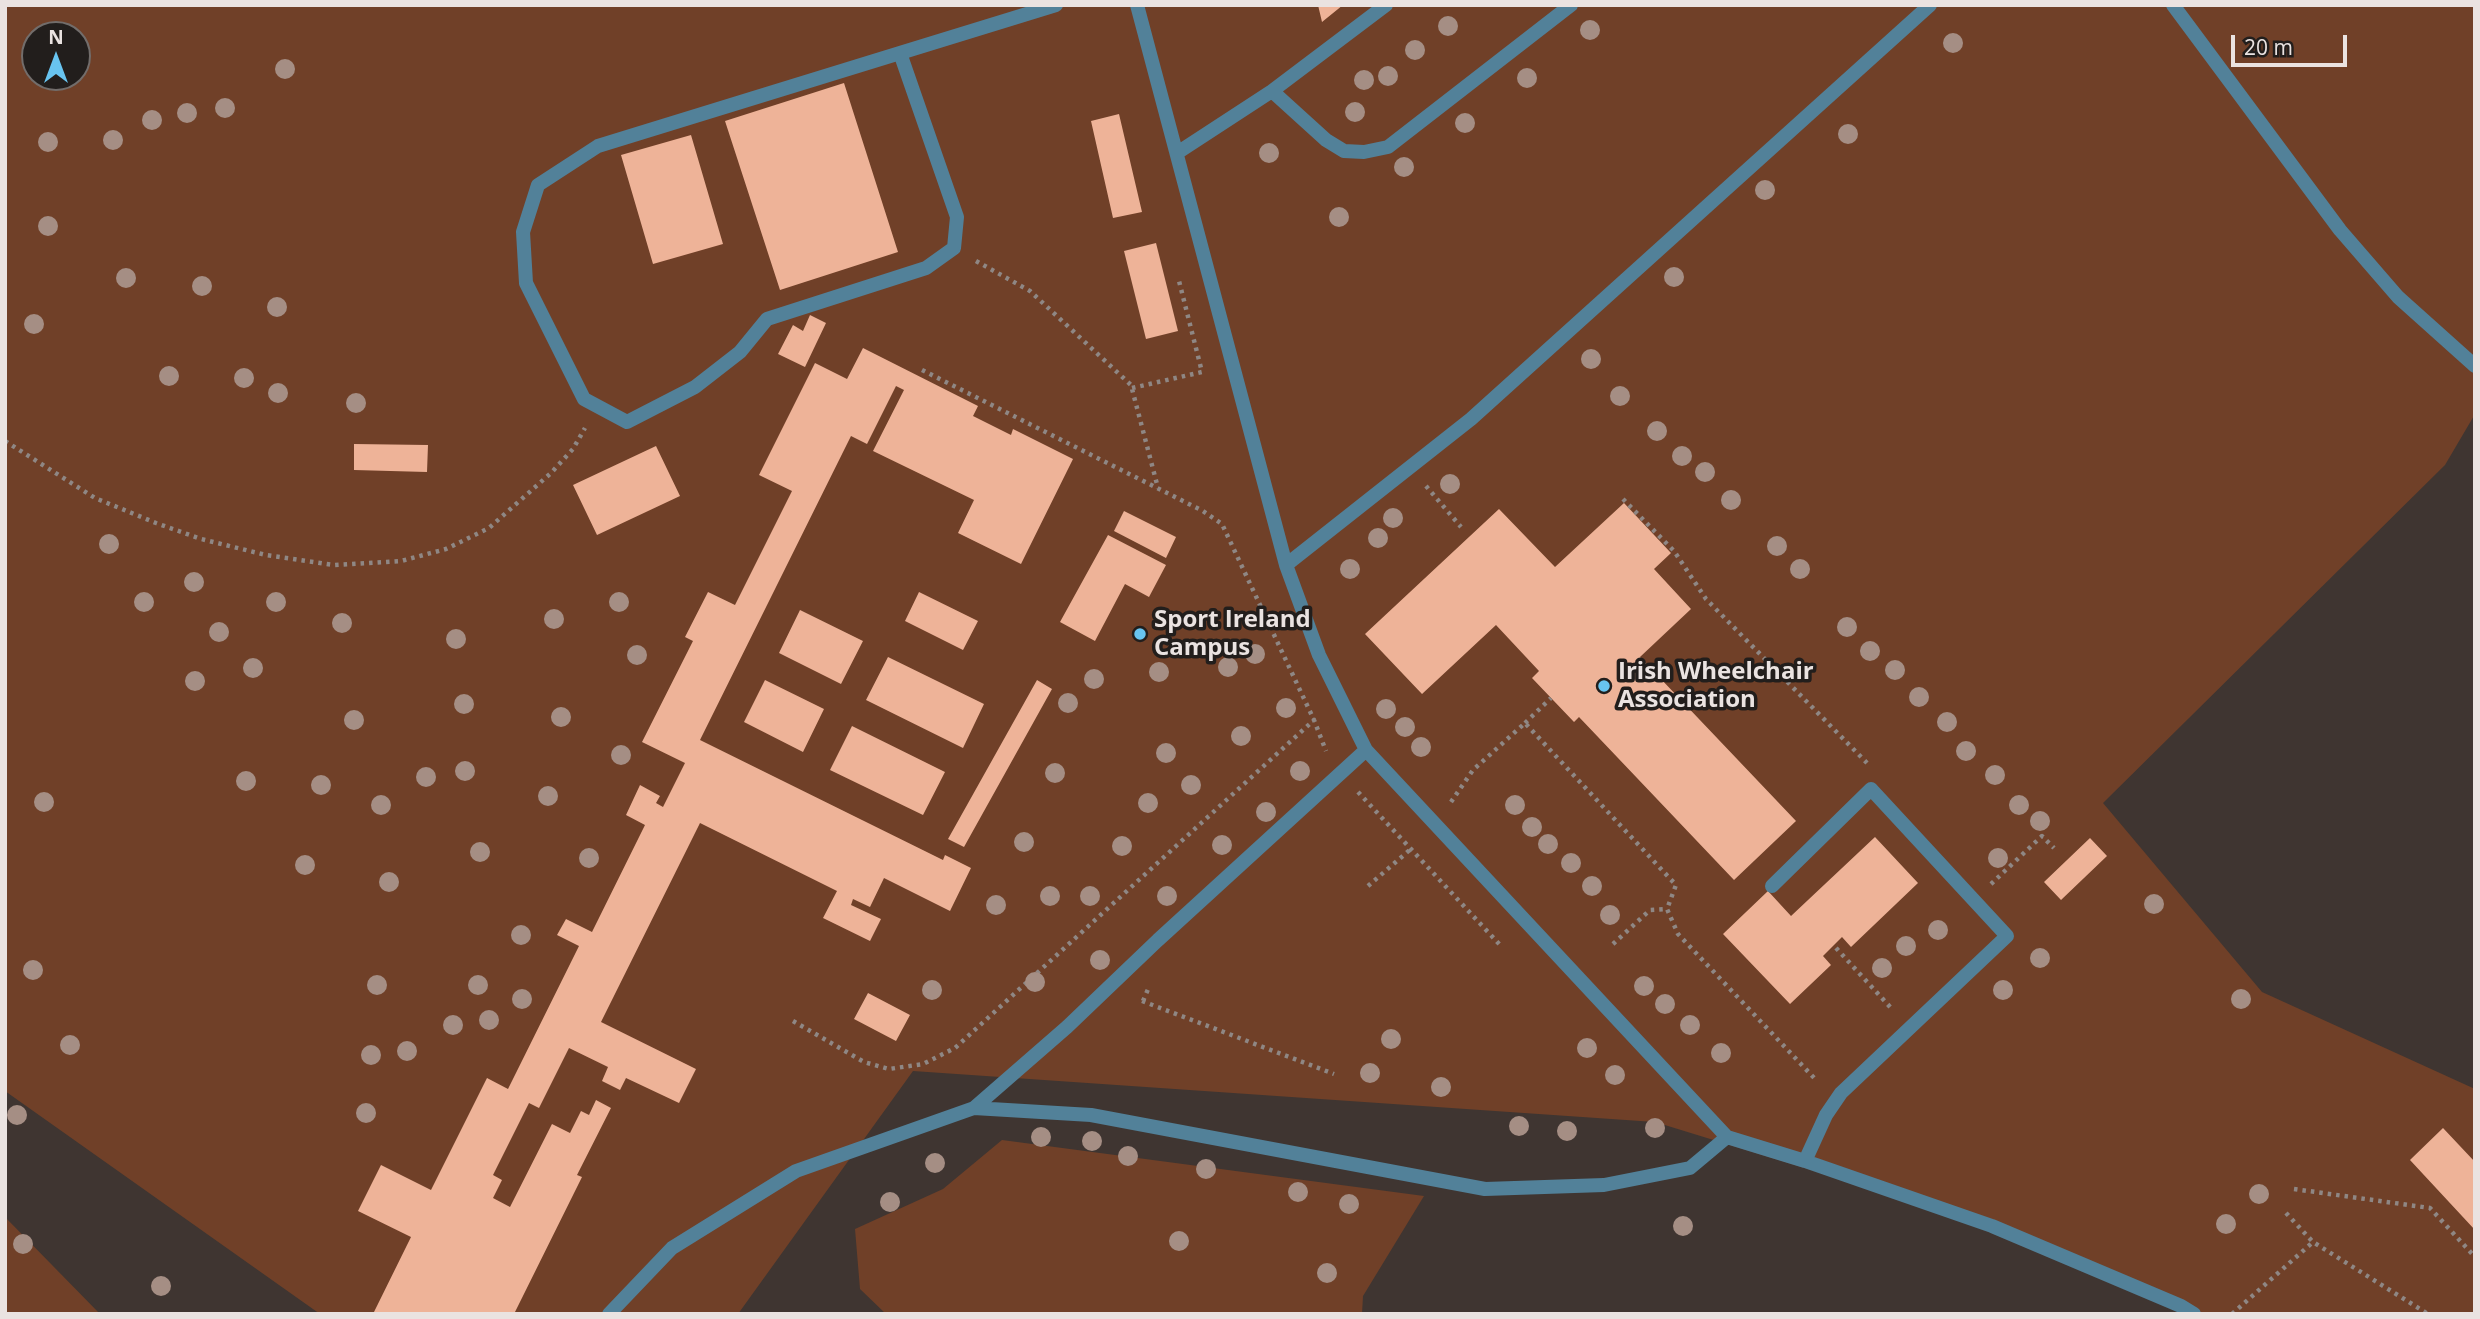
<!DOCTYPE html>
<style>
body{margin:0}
#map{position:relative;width:2480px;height:1319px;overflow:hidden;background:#3f3531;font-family:"Open Sans",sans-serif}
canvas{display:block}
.frame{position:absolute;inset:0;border:7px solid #eae3e1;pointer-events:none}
.north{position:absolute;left:21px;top:21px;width:70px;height:70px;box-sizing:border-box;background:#221e1c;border:2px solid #726d6b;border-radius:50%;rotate:0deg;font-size:19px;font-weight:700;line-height:28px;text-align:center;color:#eae3e1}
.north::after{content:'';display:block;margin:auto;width:24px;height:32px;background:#68c4f0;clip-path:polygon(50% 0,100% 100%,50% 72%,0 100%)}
.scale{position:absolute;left:2231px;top:35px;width:116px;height:32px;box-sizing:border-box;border:4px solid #eae3e1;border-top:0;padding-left:9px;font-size:21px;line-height:24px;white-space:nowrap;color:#eae3e1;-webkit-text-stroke:5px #221e1c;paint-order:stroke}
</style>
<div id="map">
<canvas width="2480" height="1319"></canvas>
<div class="frame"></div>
<div class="north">N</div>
<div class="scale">20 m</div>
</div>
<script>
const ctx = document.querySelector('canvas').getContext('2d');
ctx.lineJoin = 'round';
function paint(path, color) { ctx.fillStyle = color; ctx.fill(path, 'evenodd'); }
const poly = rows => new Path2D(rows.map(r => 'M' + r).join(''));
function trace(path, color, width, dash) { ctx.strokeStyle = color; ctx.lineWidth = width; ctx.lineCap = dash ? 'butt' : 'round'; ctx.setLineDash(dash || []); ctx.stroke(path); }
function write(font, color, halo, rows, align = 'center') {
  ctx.font = font + ' "Open Sans",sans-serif'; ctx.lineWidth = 7; ctx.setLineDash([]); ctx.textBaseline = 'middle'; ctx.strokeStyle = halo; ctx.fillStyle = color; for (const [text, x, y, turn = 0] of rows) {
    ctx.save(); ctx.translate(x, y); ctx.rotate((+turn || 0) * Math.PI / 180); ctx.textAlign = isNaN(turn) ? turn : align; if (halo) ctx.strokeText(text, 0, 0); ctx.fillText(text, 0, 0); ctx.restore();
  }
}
paint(poly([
 [5,5,2475,5,2475,414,2445,465,2103,803,2262,992,2475,1089,2475,1314,2184,1314,1925,1205,1655,1122,913,1071,738,1314,320,1314,5,1091],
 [35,35,77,35,77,77,35,77],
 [1002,1140,1424,1196,1363,1296,1362,1314,886,1314,860,1289,855,1229,943,1189],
 [5,1217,100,1314,5,1314]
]), '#704028');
paint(poly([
 [1318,5,1343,5,1322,22],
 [844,83,898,252,780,290,725,121],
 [1119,114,1142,212,1113,218,1091,121],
 [691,135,723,244,653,264,621,155],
 [1156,243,1178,331,1146,339,1124,251],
 [810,315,826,323,805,367,778,354,793,325,803,331],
 [863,348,978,406,973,416,1011,435,1013,429,1073,459,1021,564,958,533,974,500,873,451,904,390,896,386,867,444,851,436,700,740,943,860,945,855,971,868,950,911,884,878,870,907,853,899,851,905,881,919,870,941,823,918,837,891,700,823,601,1022,696,1069,679,1103,626,1078,620,1090,602,1081,608,1067,569,1048,539,1108,529,1103,493,1175,502,1180,493,1198,510,1207,552,1124,570,1133,581,1111,589,1115,596,1100,611,1108,577,1175,582,1177,514,1314,373,1314,411,1237,358,1211,381,1165,431,1190,487,1078,508,1089,579,946,557,935,566,919,592,932,645,825,626,815,640,785,660,796,656,803,663,807,685,763,642,742,693,641,685,637,708,592,735,605,792,491,759,475,815,363,847,379],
 [354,444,428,445,427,472,354,470],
 [656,446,680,496,597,535,573,485],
 [1624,503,1671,553,1654,569,1691,609,1640,657,1796,821,1734,880,1579,717,1574,722,1532,678,1539,671,1496,625,1422,694,1365,634,1499,509,1555,567],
 [1124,511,1176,537,1166,558,1114,531],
 [1108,535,1166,565,1149,597,1125,584,1095,641,1060,622],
 [919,592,978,621,963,650,905,621],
 [800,610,863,641,841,684,779,653],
 [888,657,984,704,963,748,866,700],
 [765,680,824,709,803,752,744,722],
 [1037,680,1052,689,964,847,948,839],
 [852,726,945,772,923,815,830,770],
 [1875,837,1918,883,1851,947,1842,937,1823,956,1831,965,1790,1004,1723,934,1768,891,1791,916],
 [2090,838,2107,856,2061,900,2044,882],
 [868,993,910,1015,896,1041,854,1019],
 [2443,1128,2475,1162,2475,1230,2410,1160]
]), '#eeb398');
trace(poly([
 [976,261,1030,291,1131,385,1158,488],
 [922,370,1203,511,1222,524,1314,720],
 [1132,388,1202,372,1178,277],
 [5,441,95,498,156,523,201,539,266,555,334,565,401,561,446,549,489,528,551,473,573,449,585,428],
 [1426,486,1461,527],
 [1623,499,1674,551,1706,599,1867,763],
 [1525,723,1551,698],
 [1358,792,1500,945],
 [1451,802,1473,770,1525,723,1676,885,1667,909],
 [1991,884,2042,836,2054,848],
 [1368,886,1412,848],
 [1613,944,1650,910,1667,909,1678,934,1817,1081],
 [1836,948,1892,1009],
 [1142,1001,1334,1074],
 [1143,1001,1149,987],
 [793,1021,864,1062,889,1069,923,1064,955,1048,1314,720,1326,751],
 [2294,1189,2430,1208,2475,1257],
 [2286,1213,2313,1242,2428,1314],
 [2232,1314,2313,1242]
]), '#8f8784', 4.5, [3.5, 5]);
trace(poly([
 [1137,5,1286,565,1319,655,1366,750,1727,1137,1805,1161,1992,1226,2181,1306,2194,1314],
 [2173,5,2340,230,2398,297,2475,366],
 [900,53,957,217,954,248,926,268,767,319,740,352,695,387,627,422,584,399,526,283,523,232,538,185,598,146,900,53,1056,5],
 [1272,91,1326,140,1344,151,1364,152,1388,147,1571,5],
 [1177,153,1272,91,1386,5],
 [1286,565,1471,419,1930,5],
 [1772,886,1871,789,2007,936,1841,1093,1826,1115,1805,1161],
 [974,1108,1067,1027,1158,940,1366,750],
 [609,1314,672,1248,796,1171,974,1108,1091,1115,1485,1189,1604,1185,1690,1168,1727,1137]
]), '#528199', 14);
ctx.fillStyle = '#a58e84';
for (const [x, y] of [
 [1448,26],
 [1590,30],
 [1953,43],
 [1415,50],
 [285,69],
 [1388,76],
 [1527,78],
 [1364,80],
 [225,108],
 [1355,112],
 [187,113],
 [152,120],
 [1465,123],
 [1848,134],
 [113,140],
 [48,142],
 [1269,153],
 [1404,167],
 [1765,190],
 [1339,217],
 [48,226],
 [1674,277],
 [126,278],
 [202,286],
 [277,307],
 [34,324],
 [1591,359],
 [169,376],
 [244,378],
 [278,393],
 [1620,396],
 [356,403],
 [1657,431],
 [1682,456],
 [1705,472],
 [1450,484],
 [1731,500],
 [1393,518],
 [1378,538],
 [109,544],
 [1777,546],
 [1350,569],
 [1800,569],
 [194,582],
 [144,602],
 [276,602],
 [619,602],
 [554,619],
 [342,623],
 [1847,627],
 [219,632],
 [456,639],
 [1870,651],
 [1255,654],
 [637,655],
 [1228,667],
 [253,668],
 [1895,670],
 [1159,672],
 [1094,679],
 [195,681],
 [1919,697],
 [1068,703],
 [464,704],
 [1286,708],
 [1386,709],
 [561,717],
 [354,720],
 [1947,722],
 [1405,727],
 [1241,736],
 [1421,747],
 [1966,751],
 [1166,753],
 [621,755],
 [465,771],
 [1300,771],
 [1055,773],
 [1995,775],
 [426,777],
 [246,781],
 [321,785],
 [1191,785],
 [548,796],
 [44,802],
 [1148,803],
 [381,805],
 [1515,805],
 [2019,805],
 [1266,812],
 [2040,821],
 [1532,827],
 [1024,842],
 [1548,844],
 [1222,845],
 [1122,846],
 [480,852],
 [589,858],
 [1998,858],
 [1571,863],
 [305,865],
 [389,882],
 [1592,886],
 [1050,896],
 [1090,896],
 [1167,896],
 [2154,904],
 [996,905],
 [1610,915],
 [1938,930],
 [521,935],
 [1906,946],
 [2040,958],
 [1100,960],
 [1882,968],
 [33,970],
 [1035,982],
 [377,985],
 [478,985],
 [1644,986],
 [932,990],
 [2003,990],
 [522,999],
 [2241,999],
 [1665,1004],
 [489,1020],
 [453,1025],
 [1690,1025],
 [1391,1039],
 [70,1045],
 [1587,1048],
 [407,1051],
 [1721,1053],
 [371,1055],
 [1370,1073],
 [1615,1075],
 [1441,1087],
 [366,1113],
 [17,1115],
 [1519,1126],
 [1655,1128],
 [1567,1131],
 [1041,1137],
 [1092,1141],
 [1128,1156],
 [935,1163],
 [1206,1169],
 [1298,1192],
 [2259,1194],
 [890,1202],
 [1349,1204],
 [2226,1224],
 [1683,1226],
 [1179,1241],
 [23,1244],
 [1327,1273],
 [161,1286]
]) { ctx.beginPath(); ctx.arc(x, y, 10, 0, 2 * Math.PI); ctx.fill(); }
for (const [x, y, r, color] of [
 [1140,634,7,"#68c4f0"],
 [1604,686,7,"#68c4f0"]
]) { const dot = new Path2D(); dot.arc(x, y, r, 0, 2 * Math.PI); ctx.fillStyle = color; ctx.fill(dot); trace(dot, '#221e1c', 2.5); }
write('bold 24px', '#eae3e1', '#221e1c', [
 ["Sport Ireland",1154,620],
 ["Campus",1154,648],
 ["Irish Wheelchair",1618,672],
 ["Association",1618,700]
], 'left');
</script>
